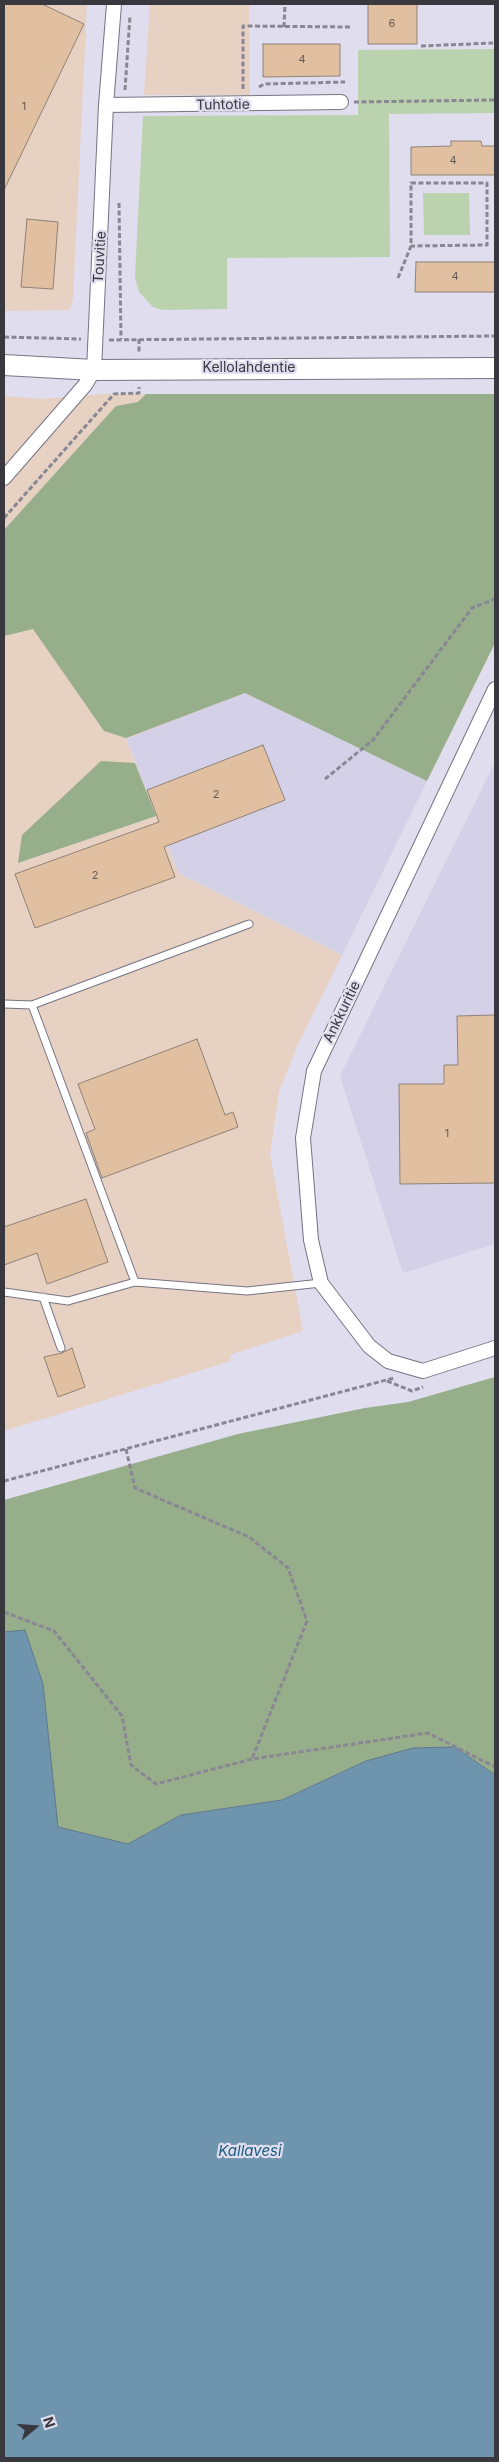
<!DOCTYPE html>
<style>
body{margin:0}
#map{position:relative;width:499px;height:2462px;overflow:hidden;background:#dfddee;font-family:Inter,sans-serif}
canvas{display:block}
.frame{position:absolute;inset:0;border:5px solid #39383f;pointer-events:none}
.north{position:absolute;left:10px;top:2402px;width:50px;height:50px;-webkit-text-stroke:4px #dfddee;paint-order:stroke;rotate:72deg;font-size:14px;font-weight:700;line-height:20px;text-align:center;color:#39383f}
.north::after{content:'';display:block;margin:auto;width:18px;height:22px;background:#39383f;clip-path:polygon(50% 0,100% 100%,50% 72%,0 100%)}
</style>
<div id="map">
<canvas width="499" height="2462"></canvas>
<div class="frame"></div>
<div class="north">N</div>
</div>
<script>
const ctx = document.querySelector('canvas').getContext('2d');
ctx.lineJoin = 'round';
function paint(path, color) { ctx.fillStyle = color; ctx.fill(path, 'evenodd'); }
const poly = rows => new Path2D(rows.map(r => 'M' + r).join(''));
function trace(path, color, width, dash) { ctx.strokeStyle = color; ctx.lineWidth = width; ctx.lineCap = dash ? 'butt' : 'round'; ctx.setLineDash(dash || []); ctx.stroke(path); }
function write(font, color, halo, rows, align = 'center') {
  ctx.font = font + ' Inter,sans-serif'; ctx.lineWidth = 4.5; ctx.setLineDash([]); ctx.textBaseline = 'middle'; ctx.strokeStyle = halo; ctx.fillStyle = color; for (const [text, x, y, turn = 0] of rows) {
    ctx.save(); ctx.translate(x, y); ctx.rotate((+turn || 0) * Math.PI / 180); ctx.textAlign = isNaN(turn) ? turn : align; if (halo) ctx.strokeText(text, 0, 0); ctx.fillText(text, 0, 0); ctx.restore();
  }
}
paint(poly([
 [245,693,427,781,342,955,178,873,126,738],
 [495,762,495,1244,403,1273,340,1076]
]), '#d3d0e8');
paint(poly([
 [4,4,87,4,73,299,69,310,4,311],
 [150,4,249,4,250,95,144,95],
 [102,394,495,394,495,643,427,781,245,693,126,739,178,873,342,955,298,1044,279,1091,270,1155,303,1331,230,1355,231,1361,4,1431,4,396,41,399]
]), '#e6d1c3');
paint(poly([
 [495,49,495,113,389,114,390,257,227,258,227,309,163,310,153,307,139,292,135,277,143,116,358,115,358,50],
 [423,193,469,193,470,235,424,235]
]), '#bbd2ae');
paint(poly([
 [146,394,495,394,495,643,427,781,245,693,126,738,104,731,33,629,4,636,4,530,116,406,138,402],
 [101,761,135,763,156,816,18,863,22,835],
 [495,1377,495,1775,455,1747,366,1761,282,1800,181,1815,128,1844,57,1827,43,1684,25,1631,4,1632,4,1500,238,1434,365,1408,408,1402]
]), '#97ae8b');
const water = poly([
 [25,1630,43,1684,58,1827,128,1844,181,1815,282,1800,366,1761,413,1748,455,1747,495,1775,495,2458,4,2458,4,1632,25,1630]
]);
paint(water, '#6f94ad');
trace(water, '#5f788c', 1);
const building = poly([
 [4,4,42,4,84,24,4,190,4,4],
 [368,4,417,4,417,44,368,44,368,4],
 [263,44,340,44,340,76,263,77,263,44],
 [451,141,481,141,482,146,495,146,495,175,411,175,411,147,451,146,451,141],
 [27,219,58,222,53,289,21,287,27,219],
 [416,262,495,262,495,292,415,292,416,262],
 [263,745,285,800,164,847,175,877,35,928,15,874,159,822,147,790,263,745],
 [495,1015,495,1183,400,1184,399,1084,444,1084,444,1065,458,1065,457,1016,495,1015],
 [197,1039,225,1115,233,1112,238,1127,102,1178,86,1133,95,1129,78,1084,197,1039],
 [86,1199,108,1262,47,1284,37,1253,4,1265,4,1227,86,1199],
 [72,1348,85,1387,58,1397,44,1357,62,1353,72,1348]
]);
paint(building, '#e1c0a2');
trace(building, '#8f8277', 1);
const lane = poly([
 [4,1004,32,1005,249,924],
 [32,1005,135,1282,247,1291,321,1283],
 [4,1292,68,1301,135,1282],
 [43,1297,61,1348]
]);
const street = poly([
 [106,105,341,102],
 [4,478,85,385,94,370,106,105,114,4],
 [495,689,314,1071,303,1138,311,1240,321,1283,369,1346,388,1361,423,1371,495,1348]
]);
const secondary = poly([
 [4,365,94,370,495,368]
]);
trace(lane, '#767483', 9);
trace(street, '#767483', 16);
trace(secondary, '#767483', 22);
trace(poly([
 [284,27,285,4],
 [421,46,493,43],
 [259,87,264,84,345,82],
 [243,89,243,26,351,27],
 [125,90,130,16],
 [354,102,495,100],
 [119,203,121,339],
 [398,278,411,246,411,183,487,183,487,245,411,246],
 [4,337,81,339],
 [139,339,139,353],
 [109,340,495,336],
 [4,518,114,394,139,393,139,387],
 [325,779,373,740,472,608,495,599],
 [387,1381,412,1391,423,1387],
 [126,1449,135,1488,249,1537,288,1568,307,1621,252,1759],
 [4,1481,394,1378],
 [4,1612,54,1631,122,1716,131,1765,156,1784,252,1759,428,1733,495,1767]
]), '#898793', 3, [5, 2.5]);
trace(lane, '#fff', 7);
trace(street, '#fff', 14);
trace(secondary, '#fff', 20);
write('11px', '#635a58', null, [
 ["6",392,24],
 ["4",302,60],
 ["1",24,107],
 ["4",453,161],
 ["4",455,277],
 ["2",216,795],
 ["2",95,876],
 ["1",447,1134]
]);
write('14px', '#39383f', '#dfddee', [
 ["Tuhtotie",223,105,-1],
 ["Touvitie",100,257,-87],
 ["Kellolahdentie",249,368],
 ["Ankkuritie",342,1012,-64]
]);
write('italic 15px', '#1c5c7f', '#dfddee', [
 ["Kallavesi",250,2151]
]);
</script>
